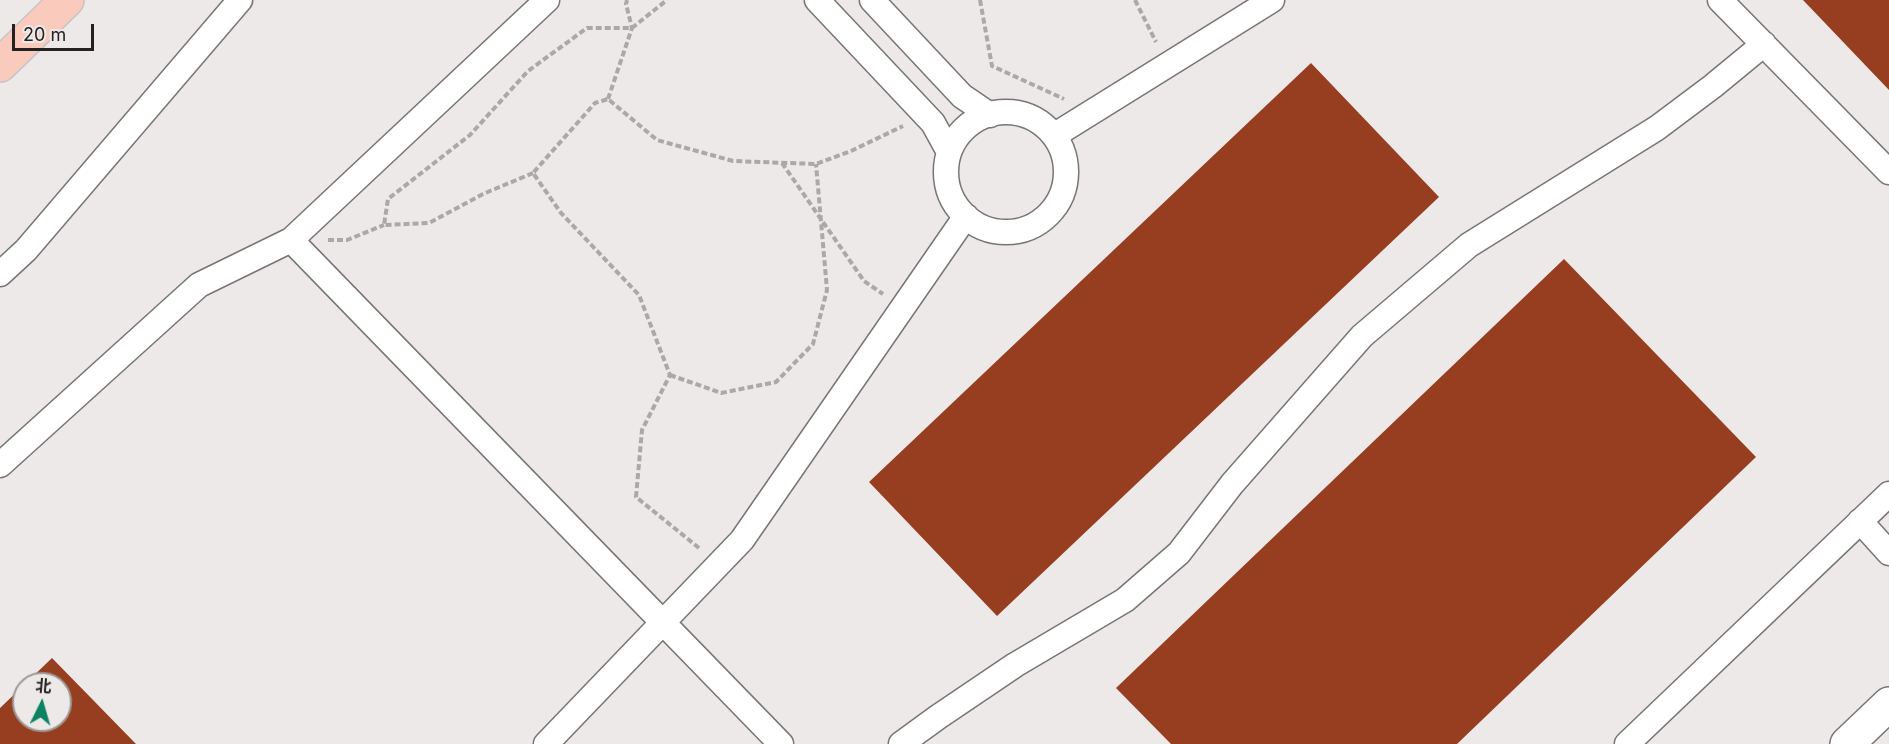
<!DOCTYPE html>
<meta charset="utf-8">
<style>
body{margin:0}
#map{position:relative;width:1889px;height:744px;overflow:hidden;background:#ede9e8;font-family:Inter,"Noto Sans SC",sans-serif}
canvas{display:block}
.north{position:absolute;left:12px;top:672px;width:60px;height:60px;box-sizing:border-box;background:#ede9e8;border:2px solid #9c9998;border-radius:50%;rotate:5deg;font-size:16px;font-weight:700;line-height:24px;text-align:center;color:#232221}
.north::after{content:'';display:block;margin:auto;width:21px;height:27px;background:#0b8261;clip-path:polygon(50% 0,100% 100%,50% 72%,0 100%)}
.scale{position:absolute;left:12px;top:24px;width:82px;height:27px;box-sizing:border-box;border:3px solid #232221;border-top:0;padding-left:8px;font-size:18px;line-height:21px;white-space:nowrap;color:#232221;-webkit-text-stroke:4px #ede9e8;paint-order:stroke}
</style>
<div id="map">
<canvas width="1889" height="744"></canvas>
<div class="north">北</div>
<div class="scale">20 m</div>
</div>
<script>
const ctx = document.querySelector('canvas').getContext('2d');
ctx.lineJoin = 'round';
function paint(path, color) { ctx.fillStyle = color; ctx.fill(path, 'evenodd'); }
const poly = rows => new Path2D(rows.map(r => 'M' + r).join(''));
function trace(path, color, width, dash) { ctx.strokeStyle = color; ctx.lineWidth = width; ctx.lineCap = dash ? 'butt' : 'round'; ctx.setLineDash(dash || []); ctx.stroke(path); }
paint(poly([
 [1803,0,1889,0,1889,90],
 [1311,63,1439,197,997,616,869,482],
 [1564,259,1756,457,1457,744,1171,744,1116,688],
 [52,658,136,744,0,744,0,708,24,685,24,720,60,720,60,684,25,684]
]), '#983e20');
const street = poly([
 [817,0,933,123,949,152],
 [872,0,962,96,990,115],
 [1720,0,1889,172],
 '946 172a60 60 0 1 1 120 0a60 60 0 1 1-120 0Z',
 [1055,135,1272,0],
 [291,240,781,744],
 [0,274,26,250,240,0],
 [0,465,199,285,291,240,547,0],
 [1860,521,1889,553],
 [546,744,742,540,966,216],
 [901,744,938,717,1015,665,1125,600,1179,553,1232,484,1362,336,1469,245,1657,128,1713,86,1764,44],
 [1627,744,1889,494]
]);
const secondary = poly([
 [1847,744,1889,704]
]);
const primary = poly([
 [0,65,67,0]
]);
trace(street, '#787574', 27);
trace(secondary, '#787574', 36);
trace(primary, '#c6c6c5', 36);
trace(poly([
 [980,0,992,66,1064,99],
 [1135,0,1156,42],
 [608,99,632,28,626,4,627,0],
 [782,163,864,281,883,294],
 [533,173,483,194,429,223,384,225,388,199,470,135,528,71,587,28,632,28,667,0],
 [328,240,347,240,384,225],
 [670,375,721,393,776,382,813,344,827,290,816,164],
 [699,548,636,497,642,430,670,375,639,295,561,213,533,173,595,103,608,99,657,140,733,161,816,164,851,151,903,126]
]), '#aba8a7', 4, [6, 3]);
trace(street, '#fff', 24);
trace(secondary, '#fff', 33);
trace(primary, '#facbbc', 33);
</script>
